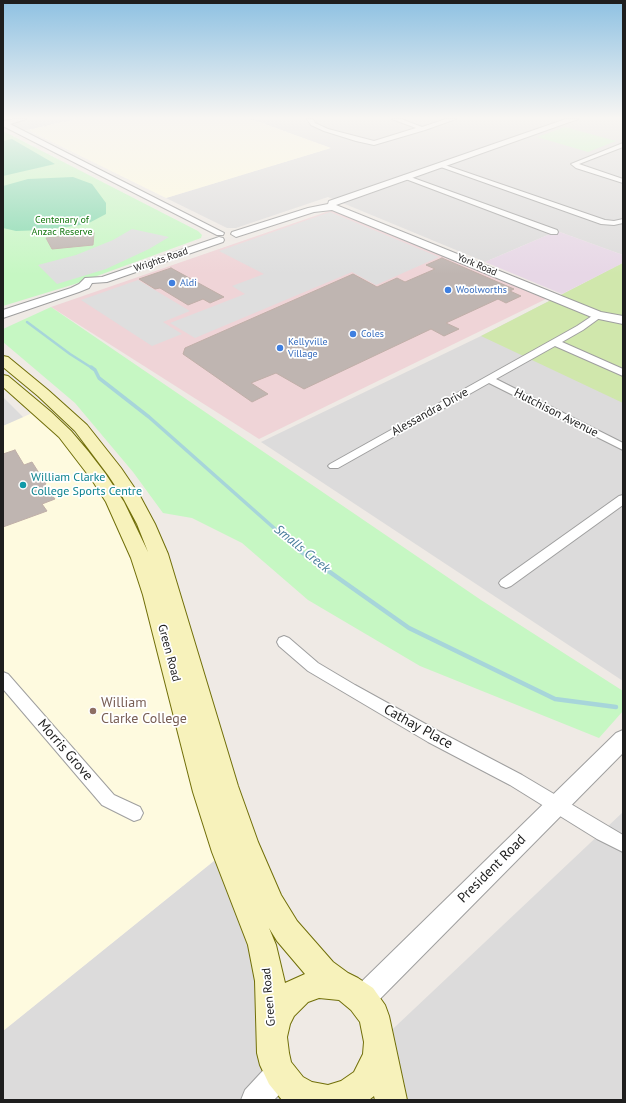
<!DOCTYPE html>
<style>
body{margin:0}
#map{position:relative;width:626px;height:1103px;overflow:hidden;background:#efeae5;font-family:"PT Sans",sans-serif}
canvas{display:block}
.frame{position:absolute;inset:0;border:4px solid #1e1e1e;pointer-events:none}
</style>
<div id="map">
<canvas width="626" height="1103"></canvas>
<div class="frame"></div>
</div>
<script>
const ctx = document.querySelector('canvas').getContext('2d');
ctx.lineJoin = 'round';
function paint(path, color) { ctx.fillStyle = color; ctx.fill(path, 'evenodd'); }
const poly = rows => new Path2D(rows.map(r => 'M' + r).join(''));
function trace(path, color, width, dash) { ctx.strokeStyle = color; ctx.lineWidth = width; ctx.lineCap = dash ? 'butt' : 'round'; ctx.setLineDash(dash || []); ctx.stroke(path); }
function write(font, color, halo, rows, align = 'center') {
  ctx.font = font + ' "PT Sans",sans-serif'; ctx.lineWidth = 3.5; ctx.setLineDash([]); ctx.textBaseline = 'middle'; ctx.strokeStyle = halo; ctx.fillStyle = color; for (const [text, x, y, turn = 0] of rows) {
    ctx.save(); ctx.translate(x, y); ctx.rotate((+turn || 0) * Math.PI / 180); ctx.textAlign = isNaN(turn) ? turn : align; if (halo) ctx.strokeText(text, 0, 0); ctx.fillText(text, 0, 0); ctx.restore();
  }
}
paint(poly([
 [3,119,76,119,28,130,3,130],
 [251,119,623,119,623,255,557,231,485,262,328,197,236,228,227,228,166,198,330,148],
 [623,263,623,681,261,442,481,336],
 [3,397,24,418,3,426],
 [623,812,623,1100,331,1100,349,1095,379,1042],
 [225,852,280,1073,324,1100,3,1100,3,1031]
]), '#dcdbdb');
paint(poly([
 [332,210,546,299,259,439,51,307]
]), '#efd4d7');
paint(poly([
 [557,231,623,255,623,263,562,294,485,262]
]), '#e7d7e6');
paint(poly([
 [76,119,251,119,331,148,166,198,28,130],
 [39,410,115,502,225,852,3,1031,3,426]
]), '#fefadf');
paint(poly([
 [623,263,623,403,481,336,555,298]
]), '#d0e7ac');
paint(poly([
 [565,127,616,141,588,152,537,137],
 [3,131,198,231,202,235,201,238,75,284,3,306],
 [51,307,481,600,623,691,623,711,599,738,420,666,308,600,242,543,192,518,163,513,133,472,75,403,3,342,3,329]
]), '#c6f7c3');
paint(poly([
 [12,139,55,164,3,176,3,141],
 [73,177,92,184,106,203,106,214,87,224,44,230,16,231,3,228,3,186,28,179]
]), '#86daaf');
paint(poly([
 [330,212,439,257,376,285,352,272,195,338,170,323,245,294,232,286,264,274,219,251],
 [132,229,169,237,149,249,106,269,57,284,38,265,76,255,113,240],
 [138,280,190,311,163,322,182,334,152,346,81,300]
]), '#dedede');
trace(poly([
 [27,322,70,354,92,368]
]), '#a7d5da', 2.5);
trace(poly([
 [91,367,95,370,99,378,149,417,301,552]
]), '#a7d5da', 3.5);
trace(poly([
 [300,551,409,628,555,699,616,707]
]), '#a7d5da', 4.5);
const building = poly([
 [94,233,93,245,52,249,46,238,94,233],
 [442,258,514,289,510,291,521,296,506,303,498,299,446,323,459,329,444,336,431,329,304,389,276,373,251,383,268,394,252,402,183,354,185,348,353,274,377,287,397,278,405,282,435,269,426,265,442,258],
 [171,268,224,297,210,303,203,299,188,305,160,288,155,289,139,279,171,268],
 [15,450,24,465,32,462,46,484,44,485,55,499,42,504,47,511,3,527,3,454,15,450]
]);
paint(building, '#bfb5b1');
trace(building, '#c0afa8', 1);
const minor = poly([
 [15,119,26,119,10,124,224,233,223,235,217,235,3,126,3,121,15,119],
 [307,119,313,119,315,123,328,129,374,141,416,128,392,119,401,119,422,127,446,119,456,119,425,130,374,145,356,141,324,131,311,125,307,119],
 [623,143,623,147,579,164,623,179,623,183,576,168,571,164,623,143],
 [438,164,442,164,605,220,614,221,623,219,623,223,614,225,601,224,438,166,438,164],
 [405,175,557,230,558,232,557,234,551,234,403,178,403,176,405,175],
 [598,312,601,313,603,315,601,317,583,330,562,342,623,369,623,376,555,346,496,379,623,443,623,450,489,383,338,468,330,468,328,466,330,464,577,326,598,312],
 [623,495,623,505,511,586,506,588,501,586,499,583,501,580,619,496,623,495],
 [284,636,289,638,318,663,355,685,440,732,522,775,623,835,623,852,597,839,510,785,428,742,308,671,279,646,277,642,279,638,284,636],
 [3,672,8,674,114,795,140,807,143,813,140,819,134,821,102,805,3,689,3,672]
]);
const tertiary = poly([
 [566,119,578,119,336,205,601,312,623,316,623,324,594,318,332,210,314,212,236,237,231,234,232,232,308,208,328,204,329,201,566,119],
 [219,237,223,238,224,240,223,242,107,282,92,283,89,288,79,292,3,318,3,310,71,288,79,284,85,278,102,277,219,237],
 [623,730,623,753,371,1008,362,1012,353,1008,349,999,353,990,616,733,623,730],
 [280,1059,290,1063,294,1073,290,1083,274,1100,241,1100,245,1090,270,1063,280,1059]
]);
const secondary = poly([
 [3,356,8,357,48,390,87,425,121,468,140,496,155,524,168,554,238,786,258,842,281,895,297,921,333,962,348,973,358,978,373,988,385,1005,389,1016,407,1100,375,1100,374,1096,369,1100,282,1100,269,1084,260,1065,257,1053,255,981,248,945,212,852,193,792,143,595,131,558,106,502,92,480,59,437,3,387,3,375,8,376,51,412,71,431,88,451,105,473,124,502,148,552,137,524,122,496,108,475,75,431,38,396,3,367,3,356],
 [269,928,277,941,305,974,285,983,276,945,269,928],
 [319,998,339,1000,351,1010,360,1022,364,1042,363,1054,354,1072,341,1081,328,1085,312,1082,303,1077,291,1062,289,1053,287,1037,290,1024,294,1016,308,1002,319,998]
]);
trace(minor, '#9f9f9f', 2);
trace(tertiary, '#9f9f9f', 2);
trace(secondary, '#716f09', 2);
paint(minor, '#fff');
paint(tertiary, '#fff');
paint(secondary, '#f7f2bb');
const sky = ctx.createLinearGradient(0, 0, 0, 274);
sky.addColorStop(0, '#8ec1e2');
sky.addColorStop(0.43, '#f8f6f3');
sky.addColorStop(1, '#f8f6f300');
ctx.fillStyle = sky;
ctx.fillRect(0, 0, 626, 274);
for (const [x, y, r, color] of [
 [172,283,4,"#3f7fe0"],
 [448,290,4,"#3f7fe0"],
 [353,334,4,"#3f7fe0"],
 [280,348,4,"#3f7fe0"],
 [23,485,4,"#0f9aa8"],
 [93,711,4,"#8d6e63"]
]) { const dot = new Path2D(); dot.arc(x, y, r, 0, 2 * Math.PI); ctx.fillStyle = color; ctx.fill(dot); trace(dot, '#fff', 1.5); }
write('10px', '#147810', '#fff', [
 ["Centenary of",62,220],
 ["Anzac Reserve",62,232]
]);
write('10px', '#1e1e1e', '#fff', [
 ["Wrights Road",161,260,-19],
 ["York Road",477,265,23]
]);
write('10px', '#366cbe', '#fff', [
 ["Aldi",180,283],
 ["Woolworths",456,290],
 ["Coles",361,334],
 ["Kellyville",288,342],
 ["Village",288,354]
], 'left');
write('12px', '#1e1e1e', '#fff', [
 ["Alessandra Drive",430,412,-29],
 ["Hutchison Avenue",556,413,27],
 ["Green Road",169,653,75],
 ["Green Road",269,997,-95]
]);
write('12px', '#0d838f', '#fff', [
 ["William Clarke",31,478],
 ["College Sports Centre",31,492]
], 'left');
write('italic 13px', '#487c9b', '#fff', [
 ["Smalls Creek",302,549,39]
]);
write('14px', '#785e54', '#fff', [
 ["William",101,703],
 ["Clarke College",101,719]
], 'left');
write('14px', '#1e1e1e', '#fff', [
 ["Cathay Place",418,727,29],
 ["Morris Grove",65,750,49],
 ["President Road",492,869,-45]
]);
</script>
